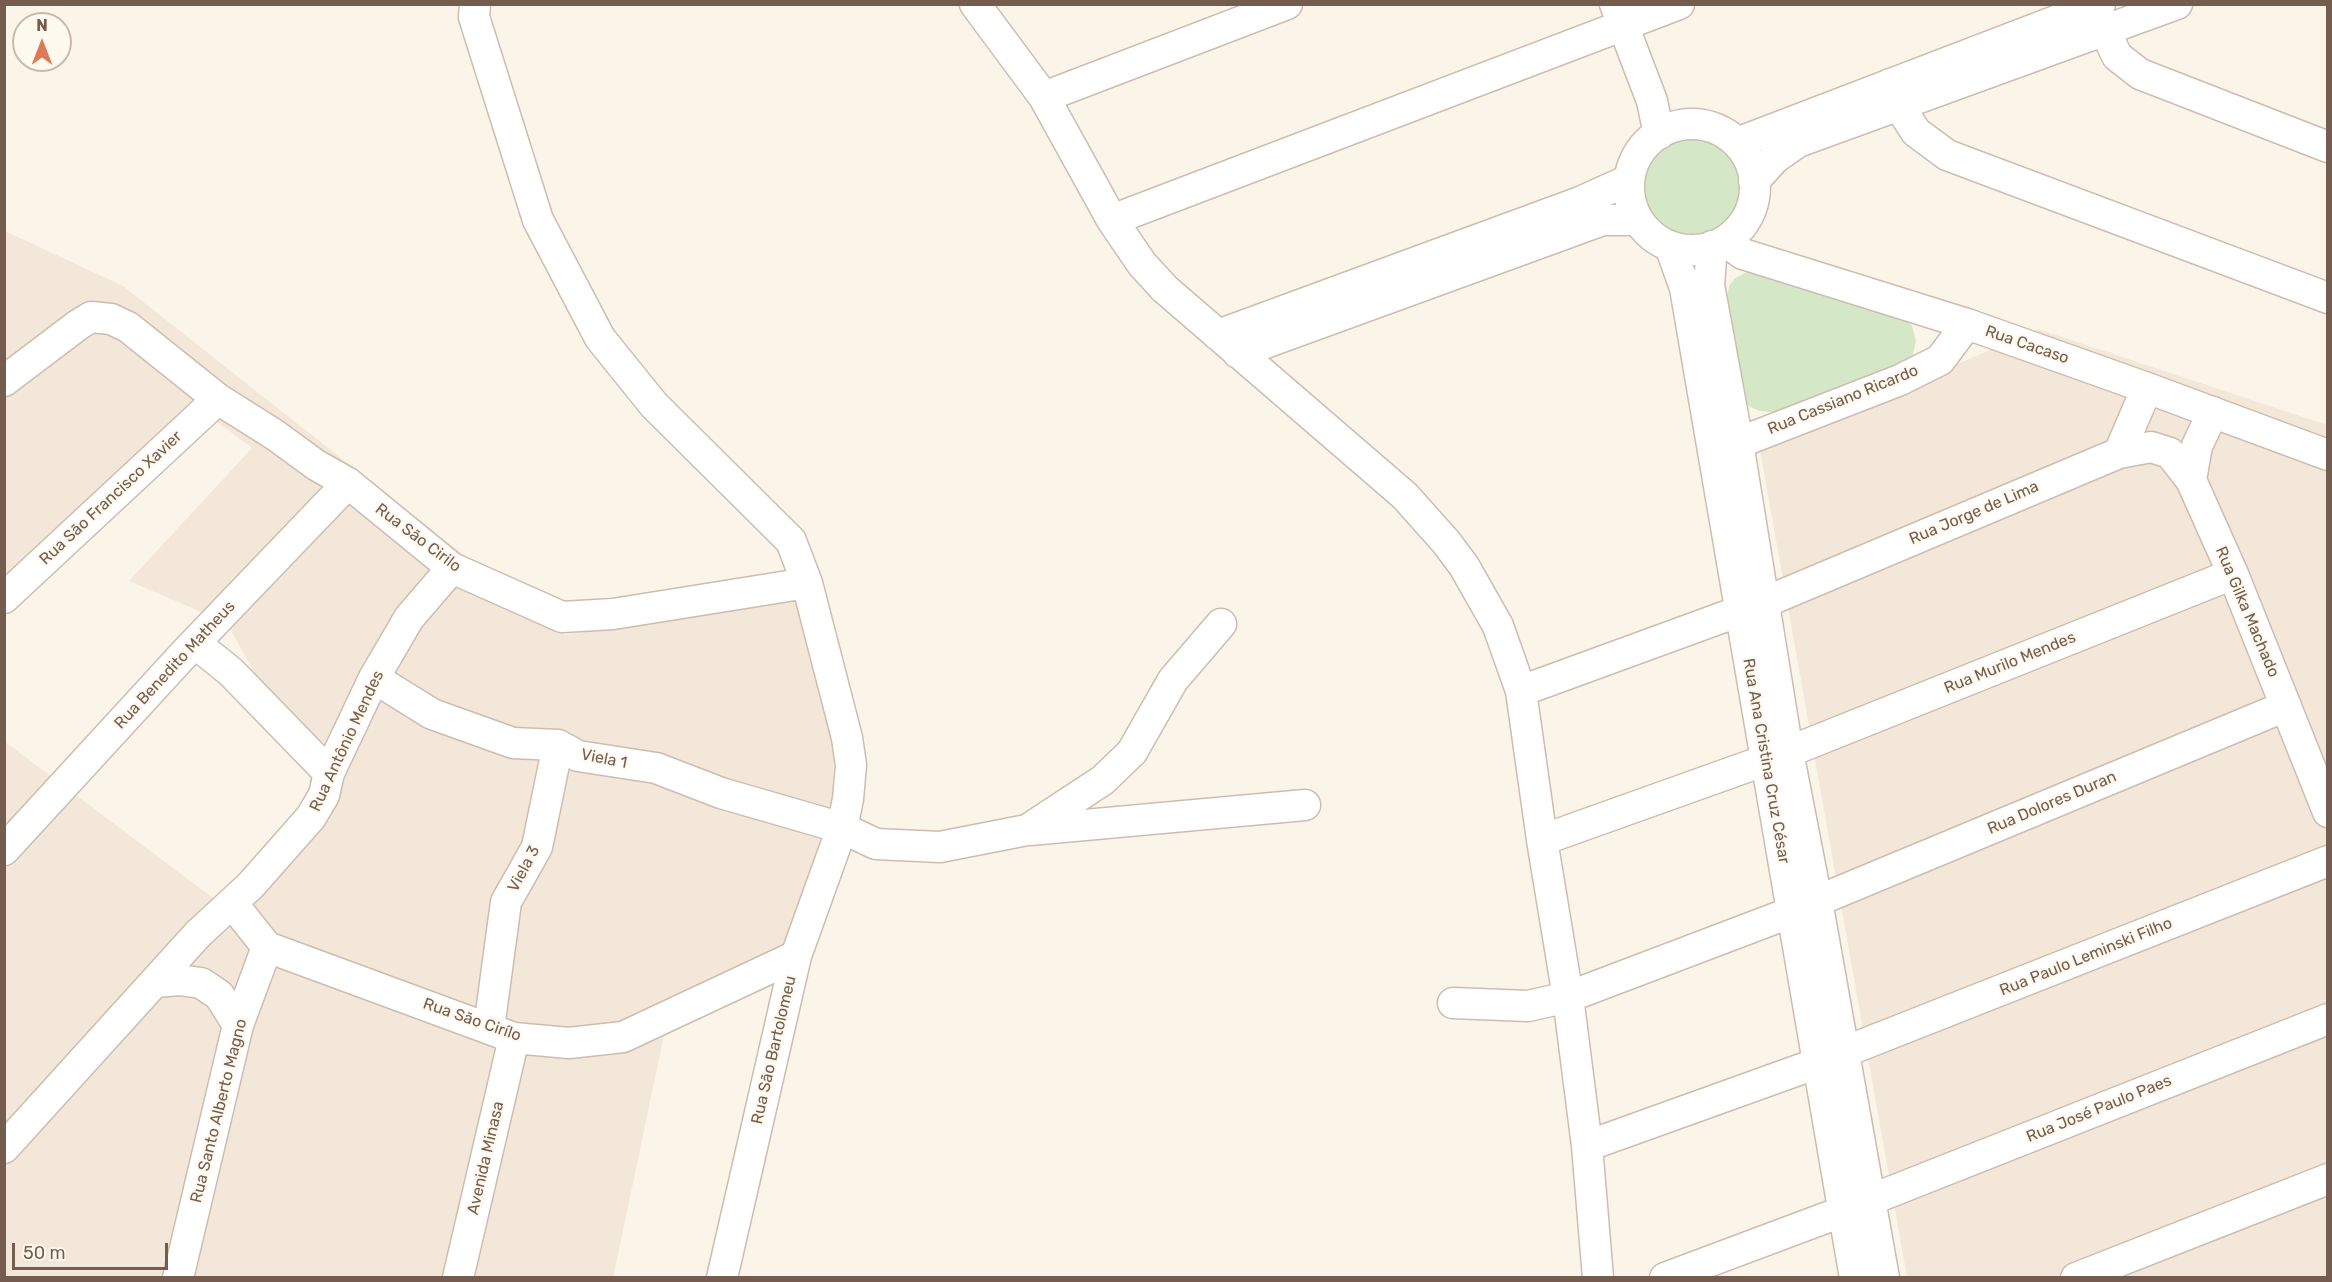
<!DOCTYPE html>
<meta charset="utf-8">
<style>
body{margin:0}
#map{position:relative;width:2332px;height:1282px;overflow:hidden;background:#fbf5e9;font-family:Rubik,sans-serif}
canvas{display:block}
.frame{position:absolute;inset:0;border:6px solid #745d4e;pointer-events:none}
.north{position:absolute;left:12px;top:12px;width:60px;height:60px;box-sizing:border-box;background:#fef9ef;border:2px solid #c7bbaf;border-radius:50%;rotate:0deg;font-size:16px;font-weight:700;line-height:24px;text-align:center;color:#745d4e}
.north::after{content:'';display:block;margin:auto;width:21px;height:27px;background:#dd7957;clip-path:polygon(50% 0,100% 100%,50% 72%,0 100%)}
.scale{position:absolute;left:12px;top:1243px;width:156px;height:27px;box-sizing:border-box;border:3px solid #745d4e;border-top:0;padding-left:8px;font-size:18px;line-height:21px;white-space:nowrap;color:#745d4e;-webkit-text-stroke:4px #fef9ef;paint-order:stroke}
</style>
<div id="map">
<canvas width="2332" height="1282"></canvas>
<div class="frame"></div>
<div class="north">N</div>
<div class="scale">50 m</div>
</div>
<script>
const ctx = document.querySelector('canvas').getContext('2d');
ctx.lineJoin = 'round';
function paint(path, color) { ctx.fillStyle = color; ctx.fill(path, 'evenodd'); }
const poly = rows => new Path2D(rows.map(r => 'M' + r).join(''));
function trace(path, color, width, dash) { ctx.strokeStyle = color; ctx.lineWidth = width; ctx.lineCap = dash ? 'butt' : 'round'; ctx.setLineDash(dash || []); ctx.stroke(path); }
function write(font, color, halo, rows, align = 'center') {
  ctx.font = font + ' Rubik,sans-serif'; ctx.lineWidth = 4.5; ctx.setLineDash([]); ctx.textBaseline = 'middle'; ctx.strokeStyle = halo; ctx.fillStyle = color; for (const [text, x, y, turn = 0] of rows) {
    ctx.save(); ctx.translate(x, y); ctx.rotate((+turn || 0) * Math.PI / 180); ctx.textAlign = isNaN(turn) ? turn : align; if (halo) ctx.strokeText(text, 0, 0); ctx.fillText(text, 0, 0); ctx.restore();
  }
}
paint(poly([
 [5,231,123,286,565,635,797,590,836,703,832,798,797,959,667,1021,613,1278,5,1277,4,741,221,904,309,805,310,757,279,718,227,623,129,581,252,448,202,411,5,598],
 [2038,329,2327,425,2327,1277,1907,1277,1760,450]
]), '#f2e7d8');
paint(poly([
 '1643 187a49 49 0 1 1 98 0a49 49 0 1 1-98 0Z',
 [1749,271,1907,319,1912,326,1916,341,1912,358,1906,365,1779,413,1760,411,1750,407,1742,399,1726,302,1729,286,1734,279]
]), '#d4e8c8');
const minor = poly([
 [475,4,474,17,538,220,600,338,654,405,791,541,807,583,847,738,851,765,848,799,842,828,796,956,722,1278],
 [975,4,1044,97,1112,220,1142,264,1165,289,1405,496,1446,542,1464,566,1498,626,1521,691,1542,840,1568,997,1587,1146,1598,1278],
 [1615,4,1652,101,1659,134],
 [2096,12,2117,56,2140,74,2328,147],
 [1890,84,1899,106,1916,132,1947,155,2328,298],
 [1044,97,1287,4],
 '1629 187a63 63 0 1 1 126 0a63 63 0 1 1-126 0Z',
 [1737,143,2100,4],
 [1754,181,1775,158,1798,142,2177,4],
 [1112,220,1679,4],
 [1725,241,1743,254,1967,324,2147,388,2328,455],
 [1670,246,1685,288,1855,1278],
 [1712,246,1709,285,1738,443,1788,752,1817,901,1884,1278],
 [1218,335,1580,202,1629,180],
 [1238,353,1603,220,1638,220],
 [4,381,78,325,91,317,111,319,128,327,218,399,275,435,316,465,348,483,452,568,562,617,613,614,807,583],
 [2213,412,2197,446,2191,480,2233,574,2328,812],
 [1738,443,1900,380,1940,360,1967,324],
 [2119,453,2151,447,2170,453,2191,480],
 [4,598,218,399],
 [1763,603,2119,453,2147,388],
 [195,643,231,672,329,773],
 [374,678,432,714,513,743,558,745,578,756,656,768,721,793,842,828,876,844,940,847,1027,830,1103,780,1132,752,1173,680,1221,624],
 [1521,691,1740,611],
 [1788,752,2233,574],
 [1030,830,1305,805],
 [1542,840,1766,760],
 [4,850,185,653,348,483],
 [1817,901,2286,706],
 [232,903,267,947,514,1038,569,1043,623,1037,796,956],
 [156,982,179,980,201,983,219,995,238,1025],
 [1453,1003,1528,1006,1568,997,1792,912],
 [489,1028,506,902,537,847,558,745],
 [1844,1052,2328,861],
 [1587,1146,1818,1063],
 [4,1148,198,934,251,885,311,817,324,795,329,773,374,678,409,618,452,568],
 [1870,1200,2328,1019],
 [178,1278,238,1025,267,947],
 [458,1278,514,1038],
 [1665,1278,1844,1211],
 [2076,1278,2328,1179]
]);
trace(minor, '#cdbdaf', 33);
trace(minor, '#fff', 30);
write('16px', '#745d4e', '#fef9ef', [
 ["Rua Cacaso",2027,345,19],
 ["Rua Cassiano Ricardo",1843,400,-22],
 ["Rua São Francisco Xavier",111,498,-43],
 ["Rua Jorge de Lima",1974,513,-23],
 ["Rua São Cirilo",418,538,37],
 ["Rua Gilka Machado",2247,612,67],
 ["Rua Murilo Mendes",2010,663,-22],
 ["Rua Benedito Matheus",175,665,-47],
 ["Rua Antônio Mendes",347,741,-65],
 ["Viela 1",604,759,11],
 ["Rua Ana Cristina Cruz César",1766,761,80],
 ["Rua Dolores Duran",2052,803,-23],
 ["Viela 3",524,869,-62],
 ["Rua Paulo Leminski Filho",2086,957,-22],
 ["Rua São Cirílo",472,1020,19],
 ["Rua São Bartolomeu",774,1050,-77],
 ["Rua José Paulo Paes",2099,1109,-22],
 ["Rua Santo Alberto Magno",219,1111,-76],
 ["Avenida Minasa",486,1158,-77]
]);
</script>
